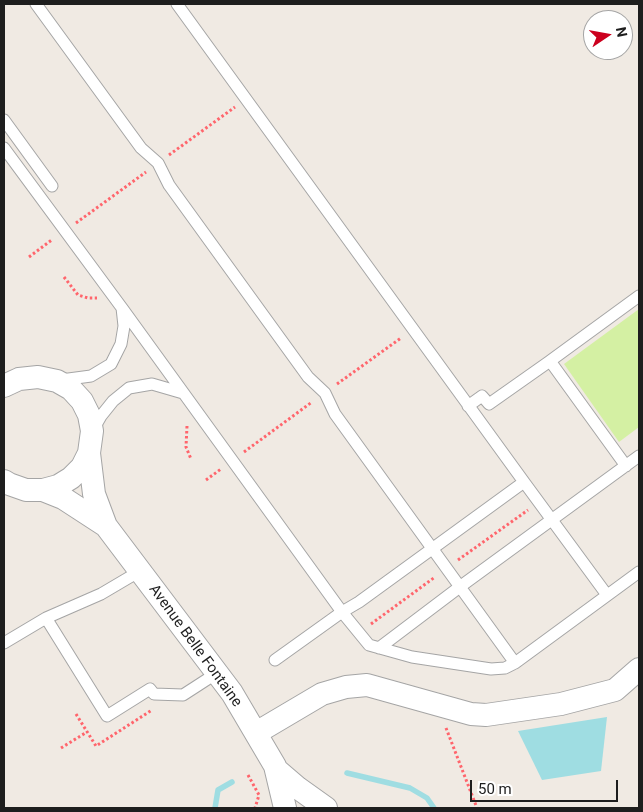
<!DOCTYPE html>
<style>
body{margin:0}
#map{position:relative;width:643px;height:812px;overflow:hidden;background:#f0eae3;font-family:Roboto,sans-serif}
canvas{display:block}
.frame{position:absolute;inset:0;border:5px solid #1e1e1e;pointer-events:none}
.north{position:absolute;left:583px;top:10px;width:50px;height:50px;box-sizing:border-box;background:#fff;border:1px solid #a5a5a5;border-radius:50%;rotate:78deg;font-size:14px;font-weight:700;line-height:20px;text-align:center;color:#1e1e1e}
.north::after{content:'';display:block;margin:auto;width:18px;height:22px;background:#cc001e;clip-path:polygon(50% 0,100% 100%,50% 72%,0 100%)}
.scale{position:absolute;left:470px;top:780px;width:148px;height:22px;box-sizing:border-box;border:2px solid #1e1e1e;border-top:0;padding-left:6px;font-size:15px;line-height:18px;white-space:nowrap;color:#1e1e1e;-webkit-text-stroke:4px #fff;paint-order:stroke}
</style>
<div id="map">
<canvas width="643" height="812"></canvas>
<div class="frame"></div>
<div class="north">N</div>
<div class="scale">50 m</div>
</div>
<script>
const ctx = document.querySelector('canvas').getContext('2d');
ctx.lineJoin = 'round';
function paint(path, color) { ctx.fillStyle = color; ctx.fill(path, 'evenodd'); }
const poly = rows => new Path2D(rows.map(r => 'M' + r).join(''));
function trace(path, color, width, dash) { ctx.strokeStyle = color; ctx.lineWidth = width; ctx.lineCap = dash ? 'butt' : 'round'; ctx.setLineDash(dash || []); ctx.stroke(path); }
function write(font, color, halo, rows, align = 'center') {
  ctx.font = font + ' Roboto,sans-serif'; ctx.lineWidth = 4; ctx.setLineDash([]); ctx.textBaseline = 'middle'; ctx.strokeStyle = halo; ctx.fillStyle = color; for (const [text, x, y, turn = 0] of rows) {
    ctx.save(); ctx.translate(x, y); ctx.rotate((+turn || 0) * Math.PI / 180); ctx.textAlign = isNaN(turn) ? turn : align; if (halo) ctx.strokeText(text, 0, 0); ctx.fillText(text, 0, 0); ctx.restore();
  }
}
paint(poly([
 [639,309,639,427,619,442,564,364]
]), '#d4f0a3');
paint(poly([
 [607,717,601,771,542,780,518,731]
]), '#9fdde2');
trace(poly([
 [347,773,410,788,427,798,434,808],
 [215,808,218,790,232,782]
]), '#9fdde2', 5.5);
const lane = poly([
 [36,4,141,148,158,163,169,185,308,377,325,393,335,414,515,663],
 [177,4,524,482,359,602,342,612,275,660],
 [4,120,52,186],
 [4,148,122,308,124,326,121,344,111,364,91,376,61,380],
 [122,308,342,612,369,645,412,657,491,669,505,668,515,663,639,572],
 [550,361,639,296],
 [468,406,482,396,489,404,550,361,626,466],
 [93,430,101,416,113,401,129,388,152,384,183,393],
 [524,482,607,595],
 [140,571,101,594,46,618,107,716,150,689,154,694,183,695,217,673],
 [4,643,46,618],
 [379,648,461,586,639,456]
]);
const street = poly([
 [4,386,19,379,38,377,57,381,71,389,82,401,89,415,92,431,89,453,82,467,71,478,58,486,43,490,26,490,9,484,4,481],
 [89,453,94,494,106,526,232,693,275,766,285,808],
 [43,490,63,498,106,526],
 [256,733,322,694,346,687,367,685,471,714,486,715,561,704,615,690,639,669],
 [277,770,298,788,326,808]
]);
trace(lane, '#a5a5a5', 13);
trace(street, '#a5a5a5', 24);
trace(poly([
 [169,155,235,107],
 [76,223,146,172],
 [29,257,53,239],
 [64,277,78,295,88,298,97,298],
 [337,384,401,338],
 [187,426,186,447,191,459],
 [244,452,312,402],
 [206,480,221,469],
 [458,560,528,510],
 [371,624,435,577],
 [76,714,96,746,152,710],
 [446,728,477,808],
 [61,748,87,732],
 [248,775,259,795,255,808]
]), '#ff656c', 3, [2.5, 2.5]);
trace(lane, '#fff', 11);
trace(street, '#fff', 22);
write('15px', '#1e1e1e', '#fff', [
 ["Avenue Belle Fontaine",195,646,54]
]);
</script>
